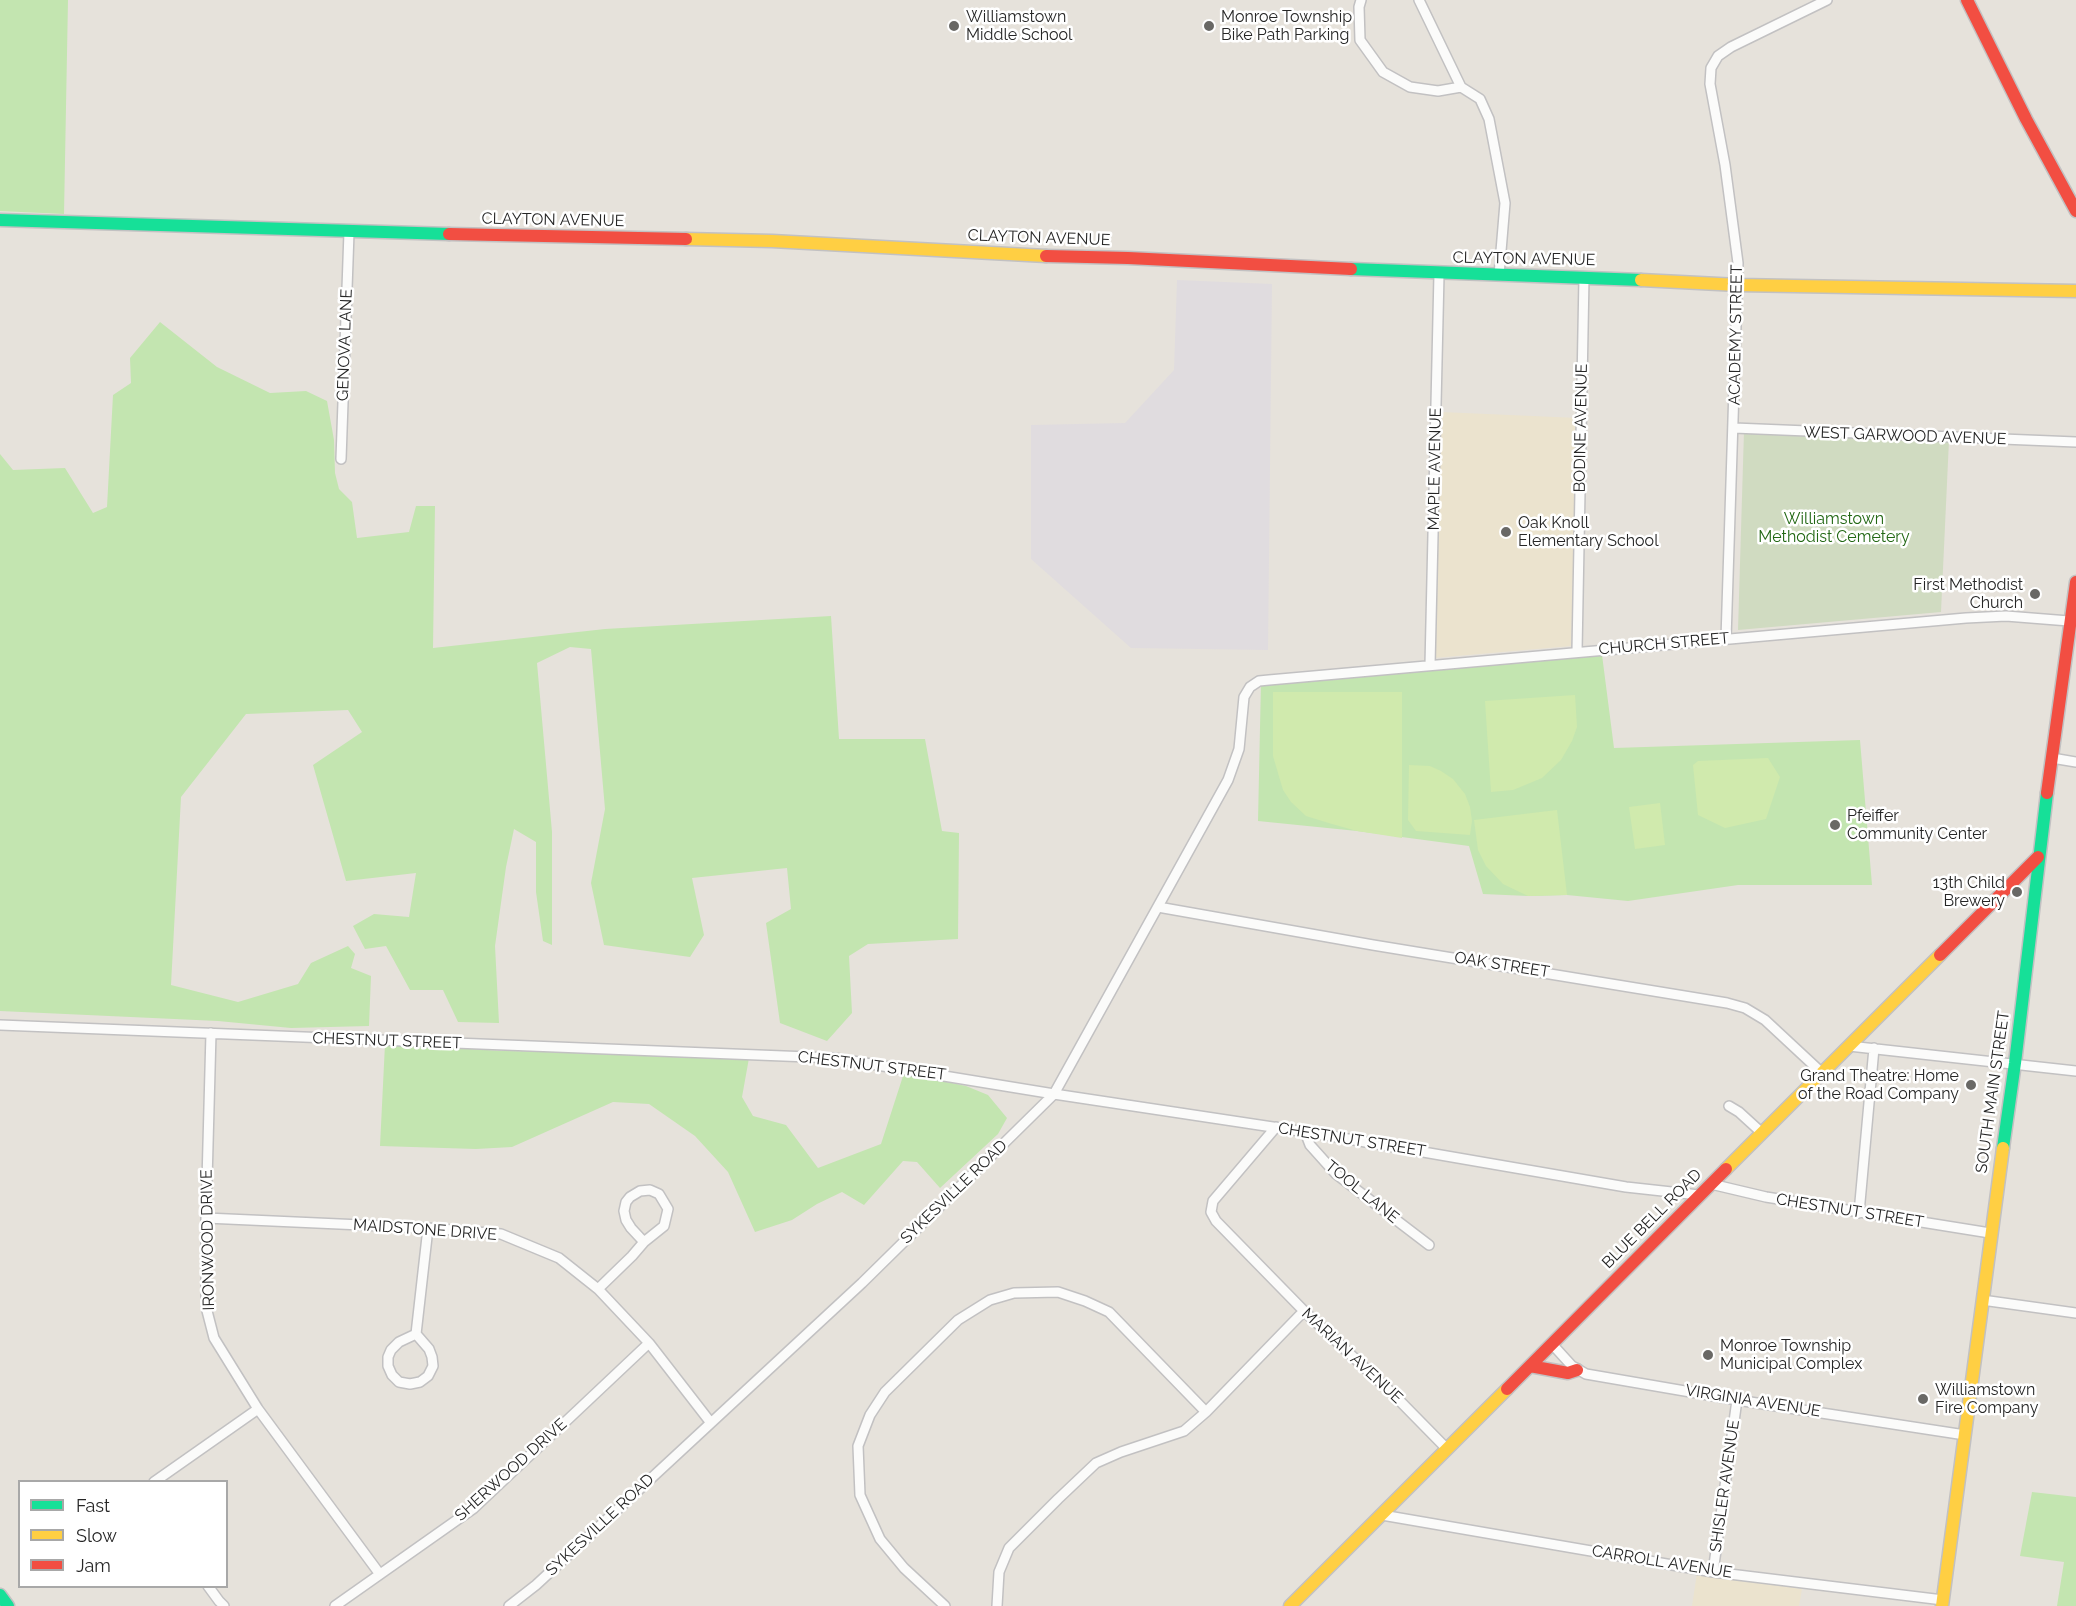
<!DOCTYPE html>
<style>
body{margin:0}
#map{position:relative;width:2076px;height:1606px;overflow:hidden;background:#e6e2db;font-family:Raleway,sans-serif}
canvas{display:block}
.legend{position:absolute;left:18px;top:1480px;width:210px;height:108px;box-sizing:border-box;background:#fff;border:2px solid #a8a8a8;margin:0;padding:8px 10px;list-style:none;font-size:18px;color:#262626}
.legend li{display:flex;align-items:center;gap:12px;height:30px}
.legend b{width:30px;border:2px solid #a8a8a8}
</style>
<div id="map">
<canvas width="2076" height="1606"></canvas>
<ul class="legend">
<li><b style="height:8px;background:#16e098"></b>Fast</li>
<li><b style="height:8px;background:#ffcf43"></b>Slow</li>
<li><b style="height:8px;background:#f24e42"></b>Jam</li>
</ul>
</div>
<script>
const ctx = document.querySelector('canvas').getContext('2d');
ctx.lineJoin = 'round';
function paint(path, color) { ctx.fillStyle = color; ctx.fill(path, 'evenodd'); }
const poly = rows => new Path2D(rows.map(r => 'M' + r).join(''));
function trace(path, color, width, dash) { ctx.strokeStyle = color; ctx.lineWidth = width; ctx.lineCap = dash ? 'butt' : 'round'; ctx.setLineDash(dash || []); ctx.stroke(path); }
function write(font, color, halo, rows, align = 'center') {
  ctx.font = font + ' Raleway,sans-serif'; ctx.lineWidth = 5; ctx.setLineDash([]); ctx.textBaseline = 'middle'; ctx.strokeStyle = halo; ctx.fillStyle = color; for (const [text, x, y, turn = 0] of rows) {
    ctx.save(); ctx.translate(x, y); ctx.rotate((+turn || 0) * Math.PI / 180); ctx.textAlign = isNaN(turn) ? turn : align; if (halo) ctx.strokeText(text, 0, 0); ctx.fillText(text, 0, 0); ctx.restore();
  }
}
paint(poly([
 [1177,280,1272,284,1268,650,1131,648,1031,559,1031,425,1125,423,1174,370]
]), '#e0dcdf');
paint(poly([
 [1441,412,1578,418,1571,646,1433,658],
 [1697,1573,1802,1589,1799,1606,1692,1606]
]), '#ebe3ce');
paint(poly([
 [0,0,68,0,64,214,0,211],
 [160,322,217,367,270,393,306,391,327,401,334,440,335,473,339,489,352,502,357,538,409,532,416,506,435,506,433,648,605,629,831,616,839,739,925,739,942,831,959,833,958,939,868,944,849,956,852,1013,827,1041,780,1023,766,923,791,909,787,868,692,878,704,935,690,957,604,945,591,883,605,809,591,649,570,647,537,663,552,832,552,945,543,941,536,892,536,842,514,829,506,867,495,946,499,1023,458,1022,443,990,410,990,386,946,365,949,353,926,374,914,409,917,416,873,346,881,313,765,362,732,348,710,246,714,181,797,171,985,238,1002,298,984,311,963,348,946,355,954,351,968,371,976,369,1026,291,1028,218,1021,0,1011,0,454,13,470,65,468,93,513,107,507,113,395,131,383,130,358],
 [1601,647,1614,748,1860,740,1872,885,1738,885,1628,901,1567,895,1528,896,1483,894,1469,846,1357,831,1258,821,1261,681],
 [385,1044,504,1051,656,1053,749,1058,742,1097,753,1116,786,1125,818,1168,881,1144,904,1073,966,1086,988,1095,1007,1118,998,1134,940,1188,917,1162,903,1161,864,1205,842,1192,817,1204,792,1220,755,1232,728,1172,695,1136,649,1104,613,1102,512,1147,476,1149,380,1146],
 [2032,1492,2076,1497,2076,1606,2057,1606,2064,1562,2020,1556]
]), '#c3e5b0');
paint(poly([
 [1744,431,1949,440,1941,612,1738,630]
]), '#d0dbc1');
paint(poly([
 [1273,692,1402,692,1402,838,1357,831,1332,824,1306,816,1291,802,1283,790,1273,756],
 [1575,695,1577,727,1572,741,1561,760,1542,778,1513,790,1491,792,1485,701],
 [1768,758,1780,777,1766,819,1725,828,1698,815,1693,765,1698,761],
 [1409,765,1430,766,1441,771,1453,779,1465,794,1470,807,1472,821,1470,835,1416,831,1408,820],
 [1660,803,1665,845,1635,849,1629,807],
 [1557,810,1567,895,1528,896,1503,884,1486,866,1478,850,1474,820]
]), '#d0eaad');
const street = poly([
 [1361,0,1359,7,1360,40,1383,72,1410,87,1438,91,1461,87],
 [1419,0,1461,87,1480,99,1489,119,1505,203,1499,275],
 [1734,428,2076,442],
 [341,459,349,232],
 [1726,639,1738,263,1725,165,1710,84,1711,68,1718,56,1731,47,1827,0],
 [1577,651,1584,277],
 [1430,665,1439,274],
 [2052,758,2076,762],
 [1158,907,1373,945,1727,1003,1745,1008,1765,1020,1822,1073],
 [0,1025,834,1058,1054,1094,1319,1134,1626,1187,1699,1195],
 [211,1033,206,1218,206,1307,214,1338,258,1409,379,1573],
 [1849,1046,2076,1071],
 [1729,1106,1739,1112,1762,1133],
 [1276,1127,1213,1201,1211,1212,1216,1221,1304,1311,1394,1395,1447,1449],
 [1305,1132,1310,1145,1336,1174,1429,1245],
 [1711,1184,1766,1197,1990,1233],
 [1859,1213,1874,1048],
 [206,1218,428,1228,501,1234,559,1258,598,1289,649,1343,711,1423],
 [598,1289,632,1256,644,1242,664,1226,668,1209,659,1194,650,1190,640,1191,630,1197,626,1202,624,1211,626,1220,631,1228,644,1242],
 [1982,1300,2076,1313],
 [416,1334,429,1349,432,1357,433,1366,428,1376,420,1382,410,1384,399,1382,392,1375,388,1366,388,1357,391,1350,399,1342,416,1334],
 [416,1334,428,1228],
 [1552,1344,1572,1366,1586,1374,1737,1400,1965,1435],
 [154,1482,258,1409],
 [1382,1515,1713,1572,1943,1600],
 [1713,1572,1737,1400],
 [208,1586,219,1601,224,1606],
 [335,1606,474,1508,649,1343],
 [509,1606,536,1585,862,1283,1054,1094,1228,780,1239,749,1244,697,1250,687,1259,681,1269,680,1966,618,2006,616,2069,621],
 [945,1606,904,1568,880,1539,860,1495,858,1446,870,1415,885,1392,958,1320,990,1300,1014,1293,1058,1292,1085,1301,1109,1312,1206,1412],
 [997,1606,999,1572,1009,1548,1058,1499,1096,1463,1121,1452,1184,1431,1206,1412,1304,1311]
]);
const fast = poly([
 [0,220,449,234],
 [1351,269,1641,280],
 [2003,1148,2015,1063,2047,793],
 [0,1595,8,1606]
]);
const slow = poly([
 [686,239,772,241,1046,256],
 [1641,280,1738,285,2076,291],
 [1726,1169,1940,955],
 [1290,1606,1507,1389],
 [1942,1606,2003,1148]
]);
const jam = poly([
 [1967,0,2026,119,2076,211],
 [449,234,686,239],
 [1046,256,1128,258,1351,269],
 [2047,793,2076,582],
 [1940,955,2038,857],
 [1530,1366,1568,1373,1577,1370],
 [1507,1389,1726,1169]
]);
trace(street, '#c2c1c2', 12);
trace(fast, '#c2c1c2', 15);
trace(slow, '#c2c1c2', 15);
trace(jam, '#c2c1c2', 15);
trace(street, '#fbfbfa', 9);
trace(fast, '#16e098', 12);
trace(slow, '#ffcf43', 12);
trace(jam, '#f24e42', 12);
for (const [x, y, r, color] of [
 [954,26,6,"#696865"],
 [1209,26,6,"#696865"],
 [1506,532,6,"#696865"],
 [2035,594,6,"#696865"],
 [1835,825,6,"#696865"],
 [2017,892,6,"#696865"],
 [1971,1085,6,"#696865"],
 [1708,1355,6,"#696865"],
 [1923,1399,6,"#696865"]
]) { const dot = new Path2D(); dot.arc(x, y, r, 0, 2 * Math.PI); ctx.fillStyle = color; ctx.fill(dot); trace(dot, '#fff', 2); }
write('16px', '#262626', '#fff', [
 ["Williamstown",966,17],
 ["Middle School",966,35],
 ["Monroe Township",1221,17],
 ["Bike Path Parking",1221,35],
 ["Oak Knoll",1518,523],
 ["Elementary School",1518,541],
 ["First Methodist",2023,585,"right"],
 ["Church",2023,603,"right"],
 ["Pfeiffer",1847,816],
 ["Community Center",1847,834],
 ["13th Child",2005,883,"right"],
 ["Brewery",2005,901,"right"],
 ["Grand Theatre: Home",1959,1076,"right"],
 ["of the Road Company",1959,1094,"right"],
 ["Monroe Township",1720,1346],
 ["Municipal Complex",1720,1364],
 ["Williamstown",1935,1390],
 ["Fire Company",1935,1408]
], 'left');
write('16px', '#262626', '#fff', [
 ["CLAYTON AVENUE",553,220,1],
 ["CLAYTON AVENUE",1039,238,2],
 ["CLAYTON AVENUE",1524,259,1],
 ["ACADEMY STREET",1736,335,-89],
 ["GENOVA LANE",345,345,-88],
 ["BODINE AVENUE",1581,428,-89],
 ["WEST GARWOOD AVENUE",1905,436,2],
 ["MAPLE AVENUE",1435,469,-89],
 ["CHURCH STREET",1664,644,-5],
 ["OAK STREET",1502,965,9],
 ["CHESTNUT STREET",387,1041,2],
 ["CHESTNUT STREET",872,1066,7],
 ["SOUTH MAIN STREET",1993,1092,-82],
 ["CHESTNUT STREET",1352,1140,9],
 ["SYKESVILLE ROAD",954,1192,-44],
 ["TOOL LANE",1362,1192,39],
 ["CHESTNUT STREET",1850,1211,9],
 ["BLUE BELL ROAD",1652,1219,-45],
 ["MAIDSTONE DRIVE",425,1230,4],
 ["IRONWOOD DRIVE",208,1240,-91],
 ["MARIAN AVENUE",1352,1356,43],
 ["VIRGINIA AVENUE",1753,1401,9],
 ["SHERWOOD DRIVE",511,1470,-42],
 ["SHISLER AVENUE",1725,1486,-82],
 ["SYKESVILLE ROAD",600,1525,-43],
 ["CARROLL AVENUE",1662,1562,9]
]);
write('16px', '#216713', '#fff', [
 ["Williamstown",1834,519],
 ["Methodist Cemetery",1834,537]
]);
</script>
